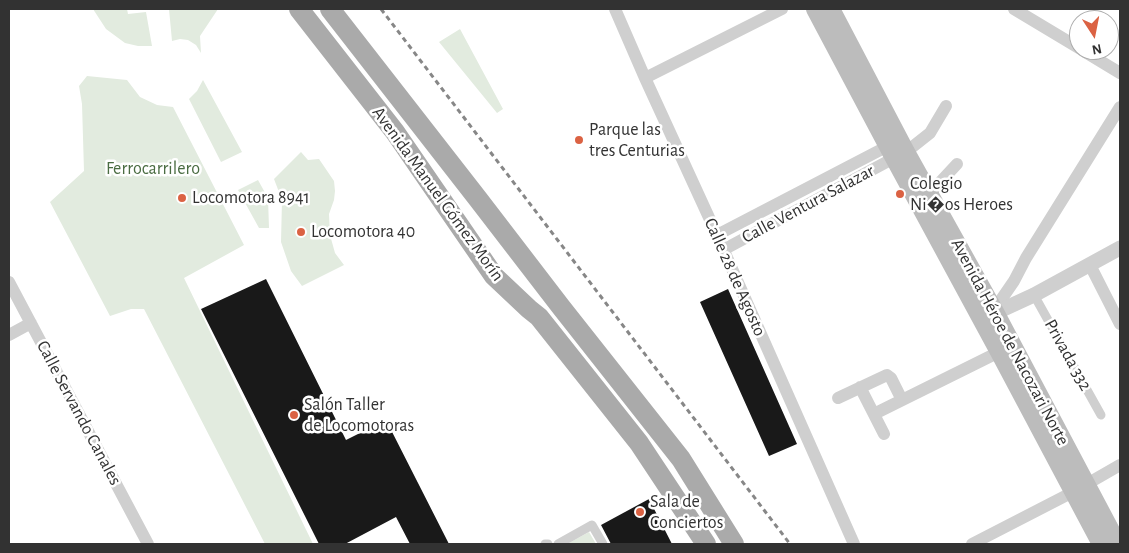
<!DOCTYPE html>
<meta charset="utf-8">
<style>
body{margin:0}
#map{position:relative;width:1129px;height:553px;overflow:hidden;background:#fff;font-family:"Alegreya Sans",sans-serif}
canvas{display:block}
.frame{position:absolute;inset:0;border:10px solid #323232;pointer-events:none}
.north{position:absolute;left:1069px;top:10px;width:50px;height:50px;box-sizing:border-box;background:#fff;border:1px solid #adadad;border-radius:50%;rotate:169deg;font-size:14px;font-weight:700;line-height:20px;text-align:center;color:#323232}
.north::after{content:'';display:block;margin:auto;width:18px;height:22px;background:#db6243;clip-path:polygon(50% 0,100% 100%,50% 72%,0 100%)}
</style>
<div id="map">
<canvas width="1129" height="553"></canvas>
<div class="frame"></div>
<div class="north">N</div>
</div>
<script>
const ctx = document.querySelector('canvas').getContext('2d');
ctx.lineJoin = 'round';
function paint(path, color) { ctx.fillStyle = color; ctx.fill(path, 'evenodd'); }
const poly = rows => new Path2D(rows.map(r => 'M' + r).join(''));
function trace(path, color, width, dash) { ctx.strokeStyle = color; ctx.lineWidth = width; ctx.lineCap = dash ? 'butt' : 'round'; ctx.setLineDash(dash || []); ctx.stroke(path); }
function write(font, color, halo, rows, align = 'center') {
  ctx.font = font + ' "Alegreya Sans",sans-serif'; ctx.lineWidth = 5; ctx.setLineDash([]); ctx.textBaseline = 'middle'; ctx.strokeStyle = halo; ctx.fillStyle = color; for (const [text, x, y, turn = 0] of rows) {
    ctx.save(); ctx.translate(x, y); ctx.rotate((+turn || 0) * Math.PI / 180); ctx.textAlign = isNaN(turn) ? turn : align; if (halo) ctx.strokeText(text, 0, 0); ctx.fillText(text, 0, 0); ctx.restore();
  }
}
paint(poly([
 [93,9,127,9,128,14,146,12,152,46,138,46,125,43,106,29],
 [169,9,218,9,200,36,201,53,196,45,188,40,180,39,172,41],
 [460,29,503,109,497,113,439,42],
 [87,76,127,80,140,97,157,105,173,107,244,245,184,278,313,544,265,544,144,309,131,309,110,316,50,202,84,171,82,104,79,86],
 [203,80,242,152,221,162,189,99,197,91],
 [301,152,308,160,319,159,334,181,335,191,334,200,329,214,330,235,335,253,344,265,302,286,291,271,281,242,282,200,274,179],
 [258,180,268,198,269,228,259,228,238,190],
 [589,532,596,544,567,544]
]), '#e2ebdf');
paint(poly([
 [266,279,346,440,386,420,449,544,410,544,396,517,345,544,319,544,201,309],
 [728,289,797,444,769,456,700,302],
 [649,499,672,544,611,544,601,525]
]), '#191919');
trace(poly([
 [1034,295,1101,415],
 [545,544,548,544],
 [558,544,592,525,603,544]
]), '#cfcfcf', 9);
trace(poly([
 [615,9,645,78,717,235,854,544],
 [1014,9,1079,48],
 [1082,50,1120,73],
 [645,78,782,9],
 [906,152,930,133,946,106],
 [930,193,957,164],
 [717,235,888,146],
 [723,250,894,158],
 [1090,265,1120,324],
 [9,282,148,544],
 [994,310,1014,281,1026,258,1120,107],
 [9,335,31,323],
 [860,387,884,434],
 [838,398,887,375,891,378,902,400],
 [874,414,999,352],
 [972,544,1073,492,1120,465]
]), '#cfcfcf', 12);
trace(poly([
 [995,313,1034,295,1120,248]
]), '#cfcfcf', 15);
trace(poly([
 [815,9,894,158,999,352,1101,544],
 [831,9,906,152,994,310,1118,544]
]), '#bcbcbc', 18);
trace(poly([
 [299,9,395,132,494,276,529,309,539,317,639,443,706,544],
 [330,9,478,199,561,307,681,459,734,544]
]), '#aaa', 20);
trace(poly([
 [381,9,790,544]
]), '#878787', 3, [5, 4]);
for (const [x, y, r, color] of [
 [579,140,5,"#db6243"],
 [900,194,5,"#db6243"],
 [182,198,5,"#db6243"],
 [301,232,5,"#db6243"],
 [294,415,5,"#db6243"],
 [640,512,5,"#db6243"]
]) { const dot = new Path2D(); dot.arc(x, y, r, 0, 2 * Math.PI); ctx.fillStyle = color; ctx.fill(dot); trace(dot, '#fff', 2); }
write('18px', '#323232', '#fff', [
 ["Parque las",589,130],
 ["tres Centurias",589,151],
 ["Colegio",910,184],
 ["Ni�os Heroes",910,205],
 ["Locomotora 8941",192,198],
 ["Locomotora 40",311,232],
 ["Salón Taller",304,405],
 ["de Locomotoras",304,426],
 ["Sala de",650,502],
 ["Conciertos",650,523]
], 'left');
write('18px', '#4a6c42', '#fff', [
 ["Ferrocarrilero",153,169]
]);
write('18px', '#323232', '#fff', [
 ["Avenida Manuel Gómez Morín",438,194,54],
 ["Calle Ventura Salazar",808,204,-28],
 ["Calle 28 de Agosto",735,277,66],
 ["Avenida Héroe de Nacozari Norte",1010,342,62],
 ["Privada 332",1068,355,61],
 ["Calle Servando Canales",79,413,62]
]);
</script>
